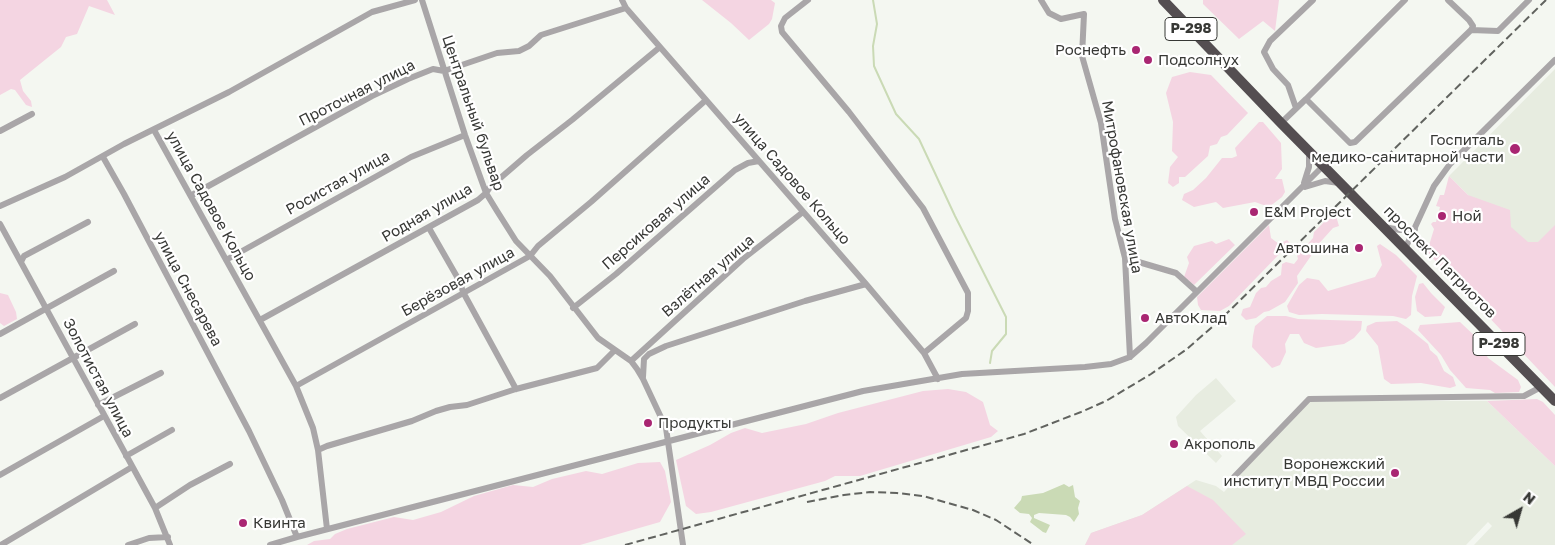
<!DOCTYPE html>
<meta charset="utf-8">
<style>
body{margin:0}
#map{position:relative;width:1555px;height:545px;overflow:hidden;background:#f4f7f1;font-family:"Golos Text",sans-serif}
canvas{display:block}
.north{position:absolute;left:1495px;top:485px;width:50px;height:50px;-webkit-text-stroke:4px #fff;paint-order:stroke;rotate:38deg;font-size:14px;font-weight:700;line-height:20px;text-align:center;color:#373835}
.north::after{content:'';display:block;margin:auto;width:18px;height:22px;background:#373835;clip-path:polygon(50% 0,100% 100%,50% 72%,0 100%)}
</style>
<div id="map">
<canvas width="1555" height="545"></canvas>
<div class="north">N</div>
</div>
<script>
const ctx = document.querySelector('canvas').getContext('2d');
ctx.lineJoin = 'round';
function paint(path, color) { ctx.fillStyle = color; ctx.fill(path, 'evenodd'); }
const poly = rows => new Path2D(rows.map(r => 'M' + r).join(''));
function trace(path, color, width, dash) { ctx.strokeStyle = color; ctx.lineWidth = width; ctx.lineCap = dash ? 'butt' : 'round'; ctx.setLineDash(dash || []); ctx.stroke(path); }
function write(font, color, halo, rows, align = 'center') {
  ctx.font = font + ' "Golos Text",sans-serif'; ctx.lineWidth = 4.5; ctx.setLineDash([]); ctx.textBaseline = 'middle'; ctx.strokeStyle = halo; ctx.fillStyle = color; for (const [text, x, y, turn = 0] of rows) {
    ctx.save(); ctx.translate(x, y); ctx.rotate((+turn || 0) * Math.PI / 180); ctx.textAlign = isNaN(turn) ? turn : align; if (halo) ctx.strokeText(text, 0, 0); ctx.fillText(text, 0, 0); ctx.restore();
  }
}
paint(poly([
 [1555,69,1555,271,1550,276,1449,176],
 [1216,378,1236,401,1200,431,1222,456,1216,463,1178,426,1176,417,1196,395],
 [1309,401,1487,401,1555,466,1555,545,1474,545,1492,526,1488,522,1466,545,1085,545,1091,533,1142,515,1196,480,1216,486,1224,492]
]), '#e7ece0');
paint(poly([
 [0,0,107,0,115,15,89,6,77,34,66,37,61,47,20,80,23,91,31,101,32,107,26,105,15,90,11,89,0,95],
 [702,0,771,0,775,3,772,19,769,24,749,40,731,23],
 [1203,0,1279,0,1275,31,1263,21,1239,39,1203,4],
 [1190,72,1211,75,1248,113,1227,135,1221,137,1217,144,1210,146,1208,156,1185,177,1179,177,1179,183,1173,187,1168,183,1170,167,1178,157,1172,151,1173,122,1166,93,1172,77],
 [1259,122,1263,122,1281,143,1282,169,1275,179,1282,179,1285,192,1282,197,1269,207,1255,202,1223,208,1216,202,1194,207,1182,200,1184,194,1193,190,1206,178,1222,158,1232,158,1237,156,1235,148],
 [1449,176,1468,195,1510,210,1511,227,1528,242,1538,242,1555,225,1555,387,1427,252,1434,229,1431,224,1433,222,1436,222,1440,207,1436,206,1440,195,1444,195],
 [1336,216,1339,226,1333,228,1315,248,1313,253,1297,276,1298,283,1285,302,1269,311,1264,312,1256,318,1246,320,1241,315,1243,309,1250,307,1256,293,1261,288,1266,287,1271,281,1281,275,1282,264,1286,262,1294,264,1298,259,1296,251,1298,249,1304,248,1313,238,1314,232,1325,221],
 [1269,225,1271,238,1279,244,1287,240,1290,243,1229,306,1220,311,1201,310,1198,305,1197,297],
 [1229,239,1235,245,1194,285,1184,277,1189,263,1187,257,1194,246,1212,241,1216,244],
 [1380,244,1396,255,1417,276,1412,296,1411,315,1406,319,1393,316,1322,314,1299,315,1289,312,1287,306,1299,285,1307,278,1319,280,1328,291,1375,277,1382,265,1377,246],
 [1423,283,1431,293,1445,307,1441,316,1425,317,1417,311,1415,297,1419,284],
 [0,293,8,295,16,312,17,319,4,326,0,323],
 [1267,316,1286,316,1298,319,1362,321,1361,330,1354,338,1344,344,1316,348,1304,343,1299,334,1290,334,1285,344,1286,352,1280,365,1272,368,1252,347,1253,336,1255,326],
 [1397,321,1408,328,1428,344,1430,350,1437,356,1444,371,1453,377,1456,386,1450,388,1421,383,1391,384,1384,379,1378,346,1366,331,1367,326,1376,322],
 [1460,322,1477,338,1488,358,1518,380,1521,387,1519,392,1495,393,1490,390,1466,388,1450,370,1441,355,1418,330,1420,325],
 [948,389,966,392,983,402,990,425,998,431,991,437,860,476,835,476,825,481,711,512,696,514,686,506,676,460,710,445,731,433,745,428,762,433,806,424,838,413,923,391],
 [1537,399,1543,402,1555,415,1555,466,1487,401],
 [660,462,665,471,671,502,660,522,580,545,307,545,314,541,330,539,335,534,347,529,394,517,413,520,441,512,474,496,513,485,533,487,552,479,586,471,602,474,638,463],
 [1187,486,1213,500,1246,534,1232,545,1085,545,1091,533,1142,515]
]), '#f4d5e2');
paint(poly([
 [1064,484,1069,487,1073,485,1075,497,1080,501,1078,508,1079,514,1074,522,1070,517,1066,515,1039,513,1034,515,1034,518,1050,525,1046,533,1043,532,1030,522,1032,518,1029,514,1020,513,1014,508,1021,500,1022,496,1043,493]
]), '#cadab5');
trace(poly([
 [873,0,877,24,873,46,874,66,896,114,919,139,955,216,1006,317,1006,334,992,351,990,363]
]), '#cadab5', 2);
trace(poly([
 [422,0,465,135,486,193,497,211,516,241,550,276,598,338,631,361,637,369,643,379,666,428,683,545],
 [622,0,626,8,660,47,866,284,924,353,938,379],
 [808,0,785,18,781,26,782,32,849,112,923,208,968,293,968,311,966,318,924,353],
 [1041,0,1049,13,1061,19,1084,14,1082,56,1101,123,1115,219,1125,258,1130,357],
 [1471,30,1498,31,1529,0],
 [1306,99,1405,0],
 [1296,108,1288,85,1273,69,1264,52,1270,41,1313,0],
 [1281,123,1306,99,1350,143,1355,142,1471,30,1473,26,1469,20,1448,0],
 [154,130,296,386,313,428,318,450,327,529],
 [0,131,32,114],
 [103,157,124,194,249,431,282,500,297,537],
 [1304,183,1309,167,1309,151],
 [1305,187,1325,181,1339,183],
 [192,195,372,96,408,79,433,69,444,71,497,53,519,51,529,46,541,35,626,8],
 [0,206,65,177,124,144,229,92,372,12,415,0],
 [0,224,155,508,170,545],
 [1384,227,1400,230,1415,229],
 [429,228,460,282,463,292,516,389],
 [1405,249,1434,186,1450,164,1555,60],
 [1125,258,1176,273,1196,291],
 [226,260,411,157,465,135],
 [21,262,24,256,88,222],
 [573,308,616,274,735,170,748,163,759,161],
 [260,320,478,200,486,193,490,187,527,155,572,120,660,47],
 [0,334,114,271],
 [631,361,743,259,803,212],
 [643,377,644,359,649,354,666,346,805,301,866,284],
 [296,386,530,256,538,246,591,202,706,100],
 [0,398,135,324],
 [98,405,161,373],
 [318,450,327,446,412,421,436,411,450,407,467,405,516,389,597,368,615,350],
 [126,456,172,430],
 [0,475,104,416],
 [1232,479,1309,399,1524,396,1541,387],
 [155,508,190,485,230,464],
 [1,545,132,467],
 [128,545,149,538,168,537],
 [270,545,297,537,863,391,962,374,1085,367,1111,364,1130,357,1146,343,1324,165]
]), '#a9a6a8', 6);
trace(poly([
 [1163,0,1281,123,1555,401]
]), '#544e51', 10);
trace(poly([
 [807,502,844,495,870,492,897,493,923,496,973,510,996,520,1034,545],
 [625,545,1024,434,1081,412,1106,401,1151,374,1187,349,1220,320,1546,0]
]), '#61635f', 2, [8, 4]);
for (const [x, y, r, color] of [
 [1136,50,5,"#a92672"],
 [1148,60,5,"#a92672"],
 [1515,149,6,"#a92672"],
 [1254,212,5,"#a92672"],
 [1442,216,5,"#a92672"],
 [1359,248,5,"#a92672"],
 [1145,318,5,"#a92672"],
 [648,423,5,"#a92672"],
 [1174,444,5,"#a92672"],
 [1395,473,5,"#a92672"],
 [243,523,5,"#a92672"]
]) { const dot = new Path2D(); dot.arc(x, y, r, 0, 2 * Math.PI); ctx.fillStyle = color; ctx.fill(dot); trace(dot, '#fff', 2); }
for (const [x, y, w] of [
 [1191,29,52],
 [1499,344,52]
]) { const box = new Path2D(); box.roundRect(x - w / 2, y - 11.5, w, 23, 4); ctx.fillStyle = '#fff'; ctx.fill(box); trace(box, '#373835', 1); }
write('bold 14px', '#373835', null, [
 ["Р-298",1191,29],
 ["Р-298",1499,344]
]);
write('15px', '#373835', '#fff', [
 ["Роснефть",1126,50,"right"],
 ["Подсолнух",1158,60],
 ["Госпиталь",1504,140,"right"],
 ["медико-санитарной части",1504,157,"right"],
 ["E&M Project",1264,212],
 ["Ной",1452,216],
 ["Автошина",1349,248,"right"],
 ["АвтоКлад",1155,318],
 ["Продукты",658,423],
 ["Акрополь",1184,444],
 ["Воронежский",1385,464,"right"],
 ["институт МВД России",1385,481,"right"],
 ["Квинта",253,523]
], 'left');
write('15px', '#373835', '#fff', [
 ["Проточная улица",357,93,-27],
 ["Центральный бульвар",473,113,71],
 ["улица Садовое Кольцо",792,179,49],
 ["Росистая улица",338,183,-29],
 ["Митрофановская улица",1122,187,80],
 ["улица Садовое Кольцо",211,206,61],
 ["Родная улица",427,213,-30],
 ["Персиковая улица",656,222,-41],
 ["проспект Патриотов",1440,262,45],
 ["Взлётная улица",708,276,-41],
 ["Берёзовая улица",458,282,-29],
 ["улица Снесарева",188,289,62],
 ["Золотистая улица",98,378,62]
]);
</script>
